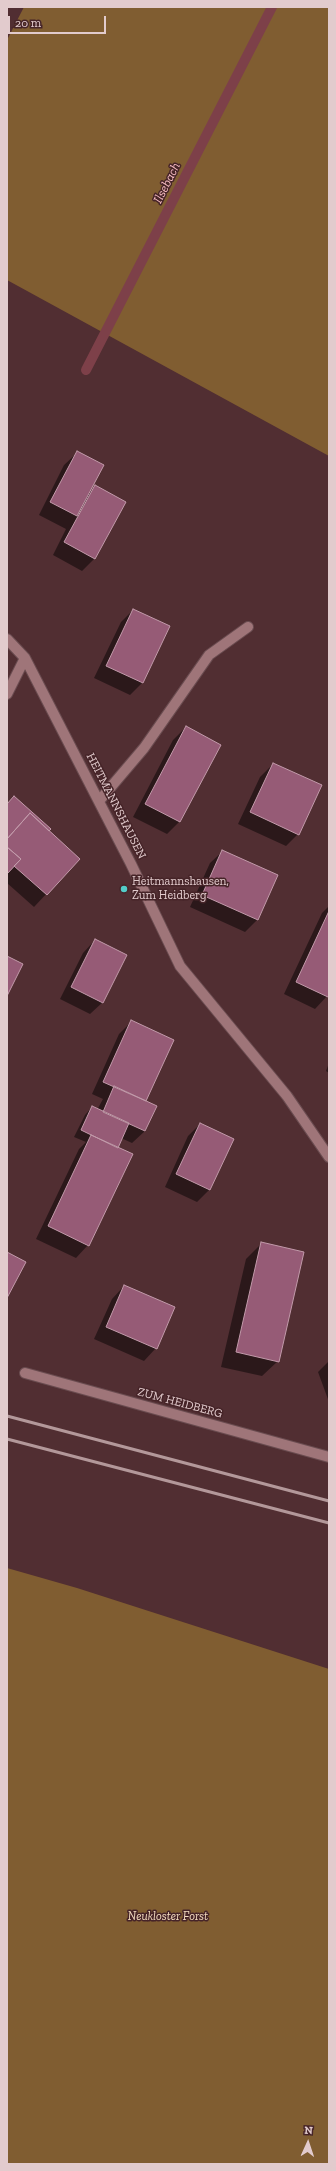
<!DOCTYPE html>
<style>
body{margin:0}
#map{position:relative;width:336px;height:2171px;overflow:hidden;background:#512e32;font-family:"Zilla Slab",serif}
canvas{display:block}
.frame{position:absolute;inset:0;border:8px solid #e2cbcd;pointer-events:none}
.north{position:absolute;left:288px;top:2123px;width:40px;height:40px;-webkit-text-stroke:3px #462428;paint-order:stroke;rotate:3deg;font-size:11px;font-weight:700;line-height:16px;text-align:center;color:#e2cbcd}
.north::after{content:'';display:block;margin:auto;width:14px;height:18px;background:#e2cbcd;clip-path:polygon(50% 0,100% 100%,50% 72%,0 100%)}
.scale{position:absolute;left:8px;top:16px;width:98px;height:18px;box-sizing:border-box;border:2px solid #e2cbcd;border-top:0;padding-left:5px;font-size:12px;line-height:14px;white-space:nowrap;color:#e2cbcd;-webkit-text-stroke:3px #462428;paint-order:stroke}
</style>
<div id="map">
<canvas width="336" height="2171"></canvas>
<div class="frame"></div>
<div class="north">N</div>
<div class="scale">20 m</div>
</div>
<script>
const ctx = document.querySelector('canvas').getContext('2d');
ctx.lineJoin = 'round';
function paint(path, color) { ctx.fillStyle = color; ctx.fill(path, 'evenodd'); }
const poly = rows => new Path2D(rows.map(r => 'M' + r).join(''));
function trace(path, color, width, dash) { ctx.strokeStyle = color; ctx.lineWidth = width; ctx.lineCap = dash ? 'butt' : 'round'; ctx.setLineDash(dash || []); ctx.stroke(path); }
function write(font, color, halo, rows, align = 'center') {
  ctx.font = font + ' "Zilla Slab",serif'; ctx.lineWidth = 3; ctx.setLineDash([]); ctx.textBaseline = 'middle'; ctx.strokeStyle = halo; ctx.fillStyle = color; for (const [text, x, y, turn = 0] of rows) {
    ctx.save(); ctx.translate(x, y); ctx.rotate((+turn || 0) * Math.PI / 180); ctx.textAlign = isNaN(turn) ? turn : align; if (halo) ctx.strokeText(text, 0, 0); ctx.fillText(text, 0, 0); ctx.restore();
  }
}
paint(poly([
 [24,7,329,7,329,456,7,280,7,40],
 [7,1568,77,1588,329,1669,329,2164,7,2164]
]), '#805d31');
paint(poly([
 [77,453,89,493,95,487,95,558,82,571,53,555,66,529,39,515,64,465],
 [133,610,142,683,130,695,94,678,121,622],
 [186,727,179,822,167,834,133,817,173,740],
 [273,764,298,834,286,846,238,824,260,777],
 [7,805,47,831,79,859,34,907,7,883],
 [223,851,257,920,245,932,190,907,210,863],
 [329,906,329,994,315,1009,284,994,322,913],
 [95,940,103,1002,90,1014,60,999,83,953],
 [131,1022,145,1102,156,1106,145,1131,132,1143,121,1138,88,1245,76,1258,36,1239,79,1149,86,1142,74,1137,85,1115,92,1107,97,1110,103,1099,92,1094,119,1034],
 [329,1063,329,1073,326,1071],
 [200,1124,210,1189,197,1202,165,1187,188,1136],
 [262,1243,278,1361,262,1376,221,1367,246,1259],
 [124,1286,156,1348,144,1361,94,1339,112,1299],
 [329,1361,329,1402,318,1372]
]), '#0007');
trace(poly([
 [86,370,272,7]
]), '#7d4049', 10);
const building = poly([
 [77,451,104,465,77,516,50,502,77,451],
 [95,485,126,502,95,559,64,542,95,485],
 [133,609,170,626,143,683,106,666,133,609],
 [186,726,221,745,180,822,145,804,186,726],
 [273,763,322,785,299,835,250,812,273,763],
 [14,796,51,829,49,831,30,813,7,839,7,804,14,796],
 [30,813,80,859,47,895,14,866,21,859,7,847,7,839,30,813],
 [7,847,21,859,7,874,7,847],
 [222,850,278,875,258,920,202,895,222,850],
 [329,911,329,996,328,997,296,982,329,911],
 [95,939,127,955,103,1003,71,987,95,939],
 [7,956,23,964,7,996,7,956],
 [131,1020,174,1040,146,1101,103,1082,131,1020],
 [114,1086,157,1106,145,1131,103,1112,114,1086],
 [92,1106,129,1123,118,1148,81,1130,92,1106],
 [200,1123,234,1139,210,1190,176,1174,200,1123],
 [91,1135,133,1154,89,1246,48,1226,91,1135],
 [261,1242,304,1252,279,1362,236,1352,261,1242],
 [7,1252,26,1262,7,1298,7,1252],
 [124,1285,175,1307,157,1349,106,1327,124,1285]
]);
paint(building, '#965b76');
trace(building, '#c29aaa', 1);
const minor = poly([
 [7,639,25,658,131,864,180,966,287,1096,329,1157],
 [7,694,25,658],
 [99,801,144,748,209,655,248,627],
 [25,1373,329,1457]
]);
trace(minor, '#6a4c50', 12);
trace(minor, '#9f7579', 10);
trace(poly([
 [7,1416,329,1501],
 [7,1439,329,1523]
]), '#b3989a', 3);
for (const [x, y, r, color] of [
 [124,889,4,"#53cdc9"]
]) { const dot = new Path2D(); dot.arc(x, y, r, 0, 2 * Math.PI); ctx.fillStyle = color; ctx.fill(dot); trace(dot, '#462428', 1.5); }
write('12px', '#e2cbcd', '#462428', [
 ["HEITMANNSHAUSEN",116,806,63],
 ["ZUM HEIDBERG",180,1403,15]
]);
write('12px', '#e2cbcd', '#462428', [
 ["Heitmannshausen,",132,882],
 ["Zum Heidberg",132,896]
], 'left');
write('italic 12px', '#f6dec2', '#462428', [
 ["Neukloster Forst",168,1917]
]);
write('italic 13px', '#f9bec4', '#462428', [
 ["Ilsebach",167,183,-63]
]);
</script>
